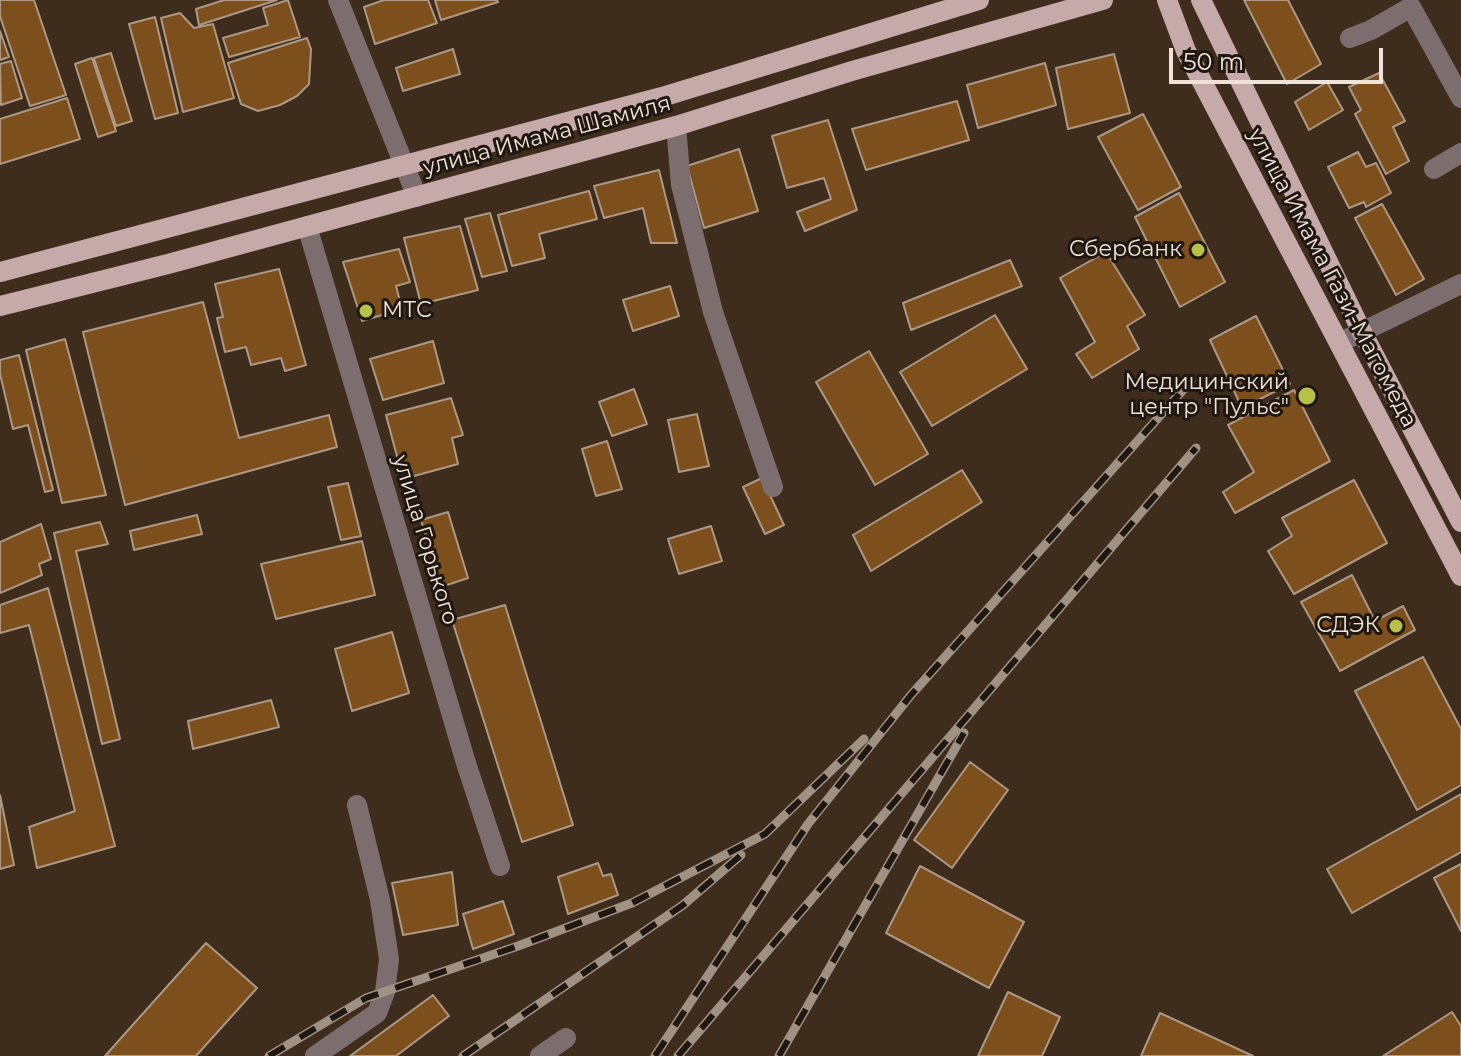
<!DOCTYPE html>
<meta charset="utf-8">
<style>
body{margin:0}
#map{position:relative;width:1461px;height:1056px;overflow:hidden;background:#3e2d1c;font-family:Montserrat,sans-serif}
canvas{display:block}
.scale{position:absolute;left:1169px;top:48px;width:214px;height:36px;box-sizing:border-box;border:4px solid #efe3d9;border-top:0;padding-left:10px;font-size:24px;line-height:28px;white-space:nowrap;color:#efe3d9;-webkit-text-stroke:6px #1f1710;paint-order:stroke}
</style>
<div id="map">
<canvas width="1461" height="1056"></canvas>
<div class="scale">50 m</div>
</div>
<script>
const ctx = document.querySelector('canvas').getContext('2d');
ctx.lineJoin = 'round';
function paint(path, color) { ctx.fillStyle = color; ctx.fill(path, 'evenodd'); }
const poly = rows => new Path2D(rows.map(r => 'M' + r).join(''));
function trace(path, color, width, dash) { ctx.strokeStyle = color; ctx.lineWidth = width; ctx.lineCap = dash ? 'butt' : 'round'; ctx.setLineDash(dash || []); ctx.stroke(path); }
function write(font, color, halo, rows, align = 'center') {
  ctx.font = font + ' Montserrat,sans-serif'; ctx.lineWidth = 6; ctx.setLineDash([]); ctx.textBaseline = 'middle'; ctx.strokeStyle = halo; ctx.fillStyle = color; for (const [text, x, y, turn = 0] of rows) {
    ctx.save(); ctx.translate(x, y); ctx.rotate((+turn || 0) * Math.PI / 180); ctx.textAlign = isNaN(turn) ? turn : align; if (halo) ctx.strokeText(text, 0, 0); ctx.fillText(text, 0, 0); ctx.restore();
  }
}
const building = poly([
 [0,0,34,0,66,95,30,106,0,16,0,0],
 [224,0,277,0,199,25,196,9,224,0],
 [288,0,300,37,229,57,223,38,268,25,263,8,288,0],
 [384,0,428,0,437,23,375,44,364,7,384,0],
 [435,0,497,0,498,2,441,20,435,0],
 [1244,0,1288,0,1321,64,1287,84,1244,0],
 [180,13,194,28,213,24,234,98,183,112,161,18,180,13],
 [155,17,178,113,155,119,129,24,155,17],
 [0,31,9,57,0,60,0,31],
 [307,38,311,49,309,84,297,96,280,105,258,111,241,104,228,63,307,38],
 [453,49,460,74,403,91,396,68,453,49],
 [111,53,132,121,116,126,94,58,111,53],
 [1114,54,1130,113,1068,129,1056,68,1114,54],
 [92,58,116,131,98,137,75,64,92,58],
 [11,61,22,98,1,105,0,64,11,61],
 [1045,63,1056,105,978,128,967,85,1045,63],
 [1379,73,1405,121,1393,127,1409,161,1386,174,1355,114,1361,110,1349,87,1379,73],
 [1327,82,1343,110,1309,130,1295,102,1327,82],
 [67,98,80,139,0,164,0,119,67,98],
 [957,101,969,140,866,170,852,129,957,101],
 [1143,114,1181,187,1138,210,1098,137,1143,114],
 [828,120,857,210,805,231,797,212,831,199,824,178,787,188,772,136,828,120],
 [739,149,758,211,704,228,687,166,739,149],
 [1358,152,1366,167,1376,163,1391,193,1366,207,1364,202,1349,208,1328,167,1358,152],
 [659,170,677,243,651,243,643,208,604,218,594,186,659,170],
 [589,191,597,219,539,234,545,258,512,266,498,215,589,191],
 [1179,193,1225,282,1180,307,1135,217,1179,193],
 [1382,204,1424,279,1396,295,1355,218,1382,204],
 [490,213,507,271,482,277,465,219,490,213],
 [460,226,478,290,421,304,404,238,460,226],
 [399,249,410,282,396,286,402,309,362,321,343,262,399,249],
 [1106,252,1145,315,1127,326,1139,349,1092,378,1076,354,1095,342,1060,278,1106,252],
 [1010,260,1022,286,911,330,903,303,1010,260],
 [279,269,306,365,285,371,281,358,251,365,246,347,225,352,217,318,223,317,215,284,279,269],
 [670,286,679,316,633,331,623,300,670,286],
 [203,302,239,438,329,415,337,447,125,505,83,332,203,302],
 [995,315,1027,369,932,426,900,372,995,315],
 [1256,316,1290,384,1242,408,1210,340,1256,316],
 [65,339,106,495,62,503,26,350,65,339],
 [433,341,444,383,383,400,370,359,433,341],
 [869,351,928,454,875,485,816,382,869,351],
 [19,355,53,490,45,492,28,425,13,429,0,374,0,360,19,355],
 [634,389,647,424,612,436,599,402,634,389],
 [1294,390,1330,461,1235,513,1223,492,1254,472,1228,425,1294,390],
 [451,398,463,435,452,438,458,464,403,479,386,415,451,398],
 [697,414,709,466,679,472,668,420,697,414],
 [607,441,622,489,596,496,582,449,607,441],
 [962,470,982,502,871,571,853,535,962,470],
 [762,478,784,525,765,534,743,487,762,478],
 [1354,480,1387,543,1294,594,1268,551,1292,536,1282,518,1354,480],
 [348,483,361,536,341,540,328,487,348,483],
 [448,512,468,578,441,587,421,520,448,512],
 [197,515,202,534,134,550,130,531,197,515],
 [100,522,108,544,76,551,120,739,102,744,54,533,100,522],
 [41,524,51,559,39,564,42,575,0,593,0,542,41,524],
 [711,526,722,561,679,574,668,539,711,526],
 [362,541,375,595,276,619,261,564,362,541],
 [1352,575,1375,621,1403,606,1415,630,1340,671,1301,602,1352,575],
 [48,588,115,846,37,868,29,827,75,811,29,625,0,633,0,605,48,588],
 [505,605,573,825,522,842,452,620,505,605],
 [392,632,409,693,352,711,335,649,392,632],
 [1423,657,1461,729,1461,785,1417,810,1355,691,1423,657],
 [271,700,279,727,193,749,188,721,271,700],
 [970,762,1008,790,952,868,914,840,970,762],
 [1461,794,1461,852,1352,913,1327,869,1461,794],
 [0,795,14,865,0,869,0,795],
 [598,863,603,876,611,874,618,895,568,914,558,877,598,863],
 [1461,864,1461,931,1434,878,1461,864],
 [920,866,1024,922,989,988,886,933,920,866],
 [452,872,458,925,403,935,392,883,452,872],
 [503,901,514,934,473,949,463,914,503,901],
 [206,943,257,988,196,1056,105,1056,206,943],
 [1008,992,1060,1017,1042,1056,978,1056,1008,992],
 [433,995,449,1016,396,1056,350,1056,433,995],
 [1452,1012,1461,1026,1461,1056,1383,1056,1452,1012],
 [1160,1013,1253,1056,1141,1056,1160,1013]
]);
paint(building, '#7c4f1d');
trace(building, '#ad9885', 2);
trace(poly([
 [338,0,417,197],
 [1350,38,1371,30,1411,7,1461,98],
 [676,126,681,185,713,312,773,487],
 [1434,169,1461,153],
 [307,226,466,763,500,866],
 [1339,343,1461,284],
 [315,1056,377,1013,385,992,389,959,380,900,357,805],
 [540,1056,566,1038]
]), '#7c6e6e', 20);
trace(poly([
 [1167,0,1186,51,1461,576],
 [1201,0,1362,332,1461,522],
 [0,272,662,97,979,0],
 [0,306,168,264,676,126,852,71,1103,0]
]), '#c6aaa9', 20);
const rail = poly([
 [269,1056,366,998,518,946,632,903,765,834,864,739],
 [463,1056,683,905,741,855],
 [655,1056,808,824,911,695,1191,381],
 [678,1056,1196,448],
 [779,1056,964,733]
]);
trace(rail, '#9f9184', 9);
trace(rail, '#1f1710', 6, [18]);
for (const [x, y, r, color] of [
 [1198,250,8,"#b7c148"],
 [366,311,8,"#b7c148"],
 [1307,396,10,"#b7c148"],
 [1396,626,8,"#b7c148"]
]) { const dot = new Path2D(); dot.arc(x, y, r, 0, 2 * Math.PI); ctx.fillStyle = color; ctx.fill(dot); trace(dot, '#1f1710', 3); }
write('22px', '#efe3d9', '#1f1710', [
 ["улица Имама Шамиля",547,136,-15],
 ["улица Имама Гази-Магомеда",1332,278,62],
 ["улица Горького",425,540,73]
]);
write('22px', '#efe3d9', '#1f1710', [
 ["Сбербанк",1182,250],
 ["МТС",382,311,"left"],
 ["Медицинский",1289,383],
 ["центр \"Пульс\"",1289,408],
 ["СДЭК",1380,626]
], 'right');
</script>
